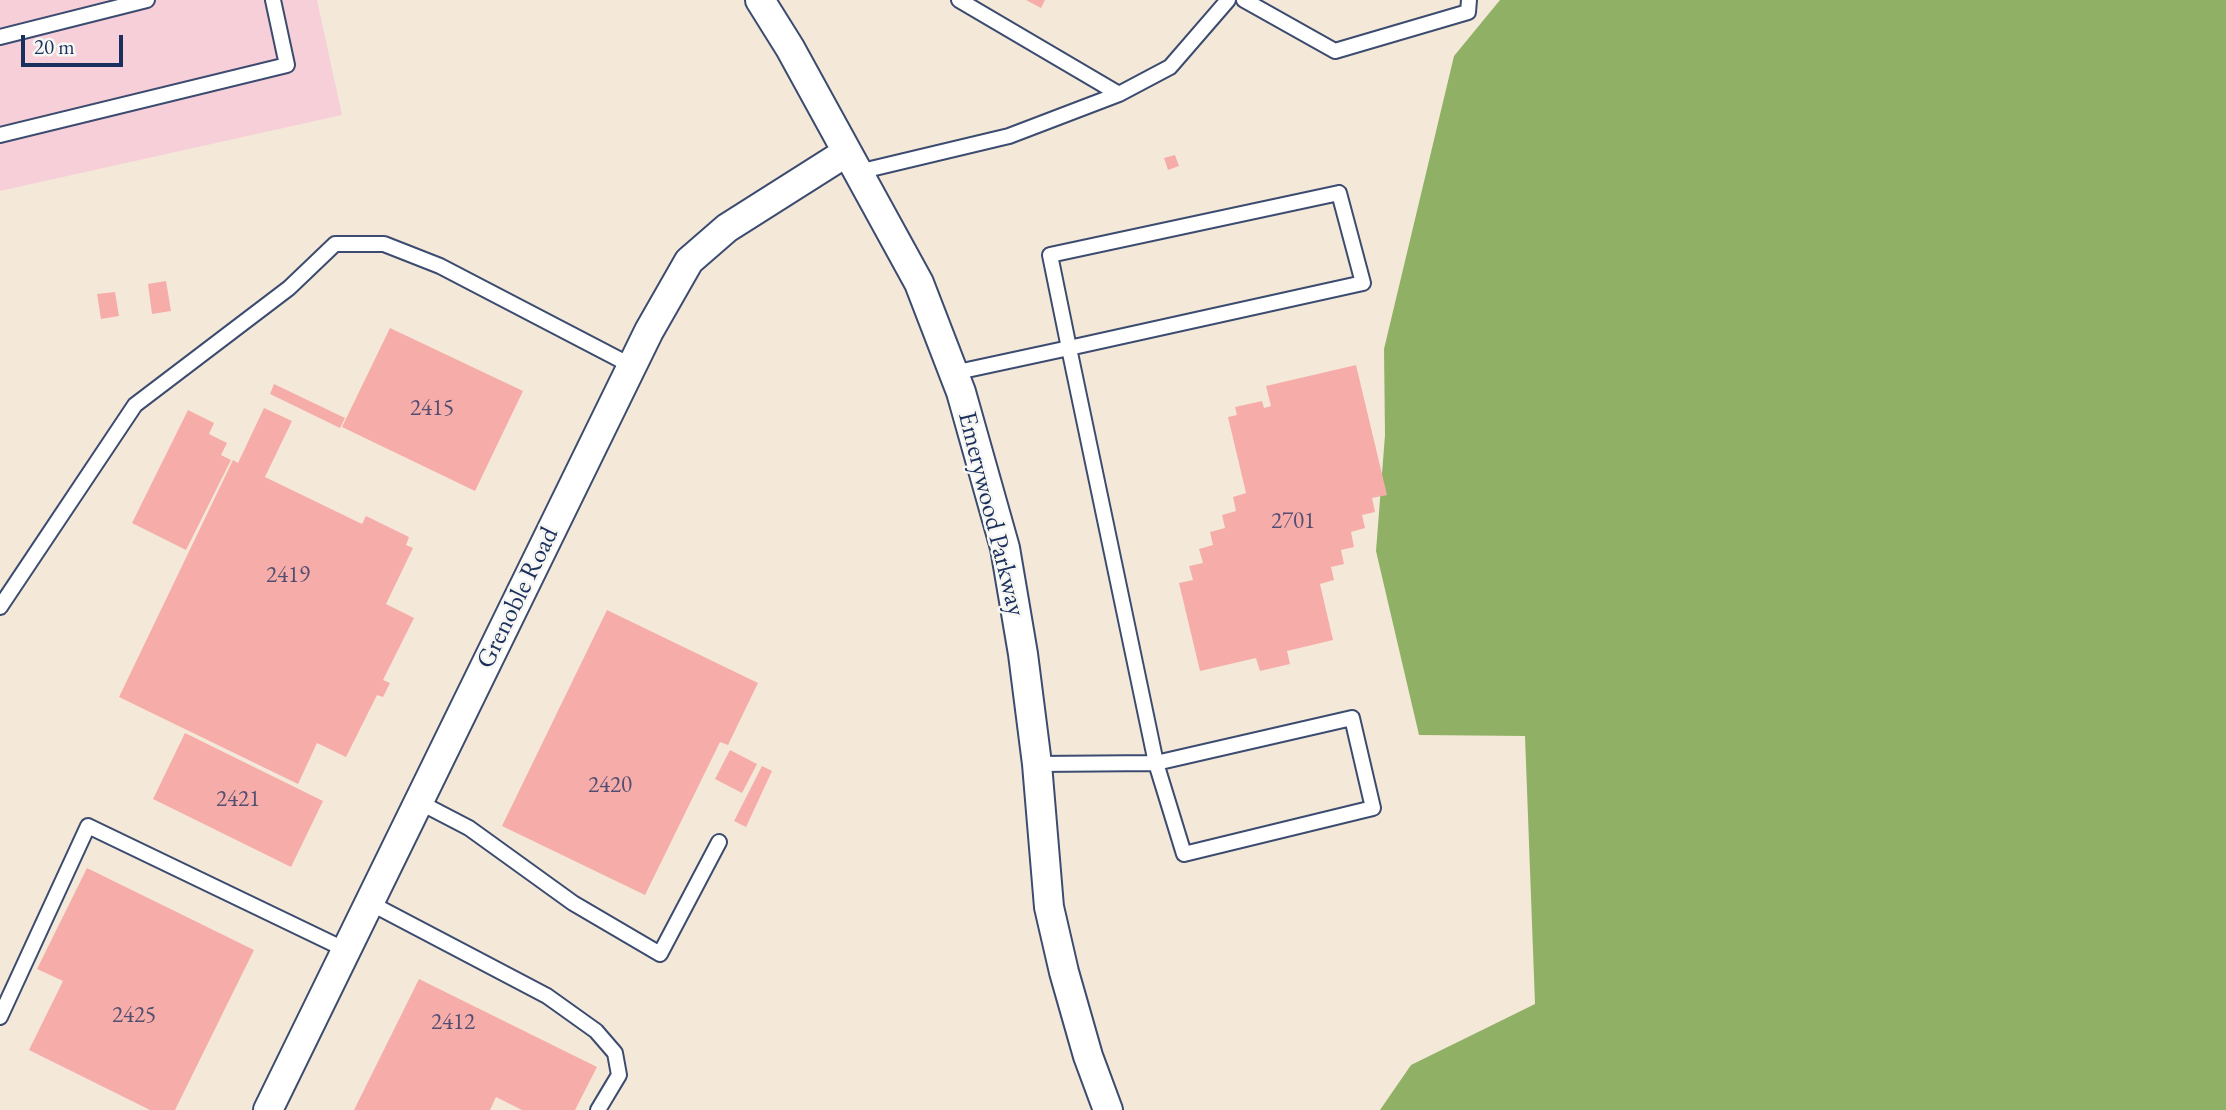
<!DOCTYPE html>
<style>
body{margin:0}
#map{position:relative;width:2226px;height:1110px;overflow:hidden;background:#f4e9d8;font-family:"EB Garamond",serif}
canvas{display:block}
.scale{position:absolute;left:21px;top:35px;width:102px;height:32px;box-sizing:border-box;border:4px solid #1b2f5e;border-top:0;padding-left:9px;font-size:21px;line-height:24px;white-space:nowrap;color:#1b2f5e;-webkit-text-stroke:5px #f6f6f2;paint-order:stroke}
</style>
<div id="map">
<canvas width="2226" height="1110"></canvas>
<div class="scale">20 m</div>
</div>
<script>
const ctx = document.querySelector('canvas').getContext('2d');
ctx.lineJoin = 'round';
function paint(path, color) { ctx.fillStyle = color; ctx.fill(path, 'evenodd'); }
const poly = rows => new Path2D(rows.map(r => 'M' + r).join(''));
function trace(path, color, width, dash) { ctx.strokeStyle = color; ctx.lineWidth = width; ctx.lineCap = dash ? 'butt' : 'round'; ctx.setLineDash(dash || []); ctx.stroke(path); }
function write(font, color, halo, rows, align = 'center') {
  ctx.font = font + ' "EB Garamond",serif'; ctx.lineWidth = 5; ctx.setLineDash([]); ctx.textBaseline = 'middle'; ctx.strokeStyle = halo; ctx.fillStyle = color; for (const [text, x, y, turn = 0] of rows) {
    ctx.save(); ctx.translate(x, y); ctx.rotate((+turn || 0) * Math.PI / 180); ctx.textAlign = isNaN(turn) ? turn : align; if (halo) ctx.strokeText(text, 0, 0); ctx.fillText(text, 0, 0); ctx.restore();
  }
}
paint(poly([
 [0,0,317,0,342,115,0,191]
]), '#f6cfd8');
paint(poly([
 [1500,0,2226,0,2226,1110,1380,1110,1411,1065,1535,1004,1525,736,1419,735,1376,551,1385,435,1384,349,1454,56]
]), '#90b165');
paint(poly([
 [1026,0,1045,0,1041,8],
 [1175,155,1179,166,1168,170,1164,158],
 [166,281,171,311,152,314,148,284],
 [115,292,119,316,101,319,97,294],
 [390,328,523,391,475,491,342,427],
 [1356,365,1387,495,1372,498,1375,512,1362,515,1365,528,1351,532,1354,547,1341,550,1344,564,1331,567,1334,580,1320,584,1333,640,1287,651,1290,664,1260,671,1256,658,1200,671,1179,583,1193,580,1189,566,1203,563,1199,549,1213,545,1210,532,1225,528,1222,515,1236,511,1233,497,1246,493,1228,417,1237,415,1235,407,1262,401,1264,408,1271,406,1266,386],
 [274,384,345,418,340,428,270,394],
 [264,408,292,421,265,477,362,524,366,516,409,537,406,545,413,548,386,604,414,618,383,680,390,683,383,697,377,695,346,757,317,743,298,784,119,697,233,460,238,463],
 [188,410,214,423,209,434,227,443,221,455,231,460,186,550,132,523],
 [607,610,758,683,728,745,720,742,645,895,502,826],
 [185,733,323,801,291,867,153,799],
 [730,750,757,764,742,793,715,779],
 [762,766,772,771,746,827,734,821],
 [87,868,254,950,175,1110,150,1110,29,1050,63,981,37,969],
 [419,979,597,1067,575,1110,522,1110,496,1097,490,1110,354,1110]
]), '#f6ada9');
const lane = poly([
 [959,0,1119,94],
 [1244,0,1335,51,1468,12,1469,0],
 [0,37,147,0],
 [0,135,287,65,273,0],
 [858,172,1009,136,1119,94,1170,67,1228,0],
 [1339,193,1363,283,1069,348,1050,255,1339,193],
 [953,373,1069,348,1156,763,1352,718,1373,808,1184,854,1156,763,1037,764],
 [0,607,135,405,289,288,335,244,384,244,440,266,632,366],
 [419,802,469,828,573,903,660,954,719,842],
 [370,903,547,996,596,1031,615,1053,619,1075,598,1110],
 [0,1017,88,826,346,950]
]);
const street = poly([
 [760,0,790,48,919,283,961,392,1005,548,1023,654,1037,764,1049,907,1064,972,1088,1056,1108,1110],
 [268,1110,649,331,689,261,727,228,847,152]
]);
trace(lane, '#3c4b70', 18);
trace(street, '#3c4b70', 32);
trace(lane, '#fff', 14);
trace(street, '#fff', 28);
write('23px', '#524e71', null, [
 ["2415",432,409],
 ["2701",1293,522],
 ["2419",288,576],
 ["2420",610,786],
 ["2421",238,800],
 ["2425",134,1016],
 ["2412",453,1023]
]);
write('26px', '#1b2f5e', '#f6f6f2', [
 ["Emerywood Parkway",991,514,76],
 ["Grenoble Road",518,598,-64]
]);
</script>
